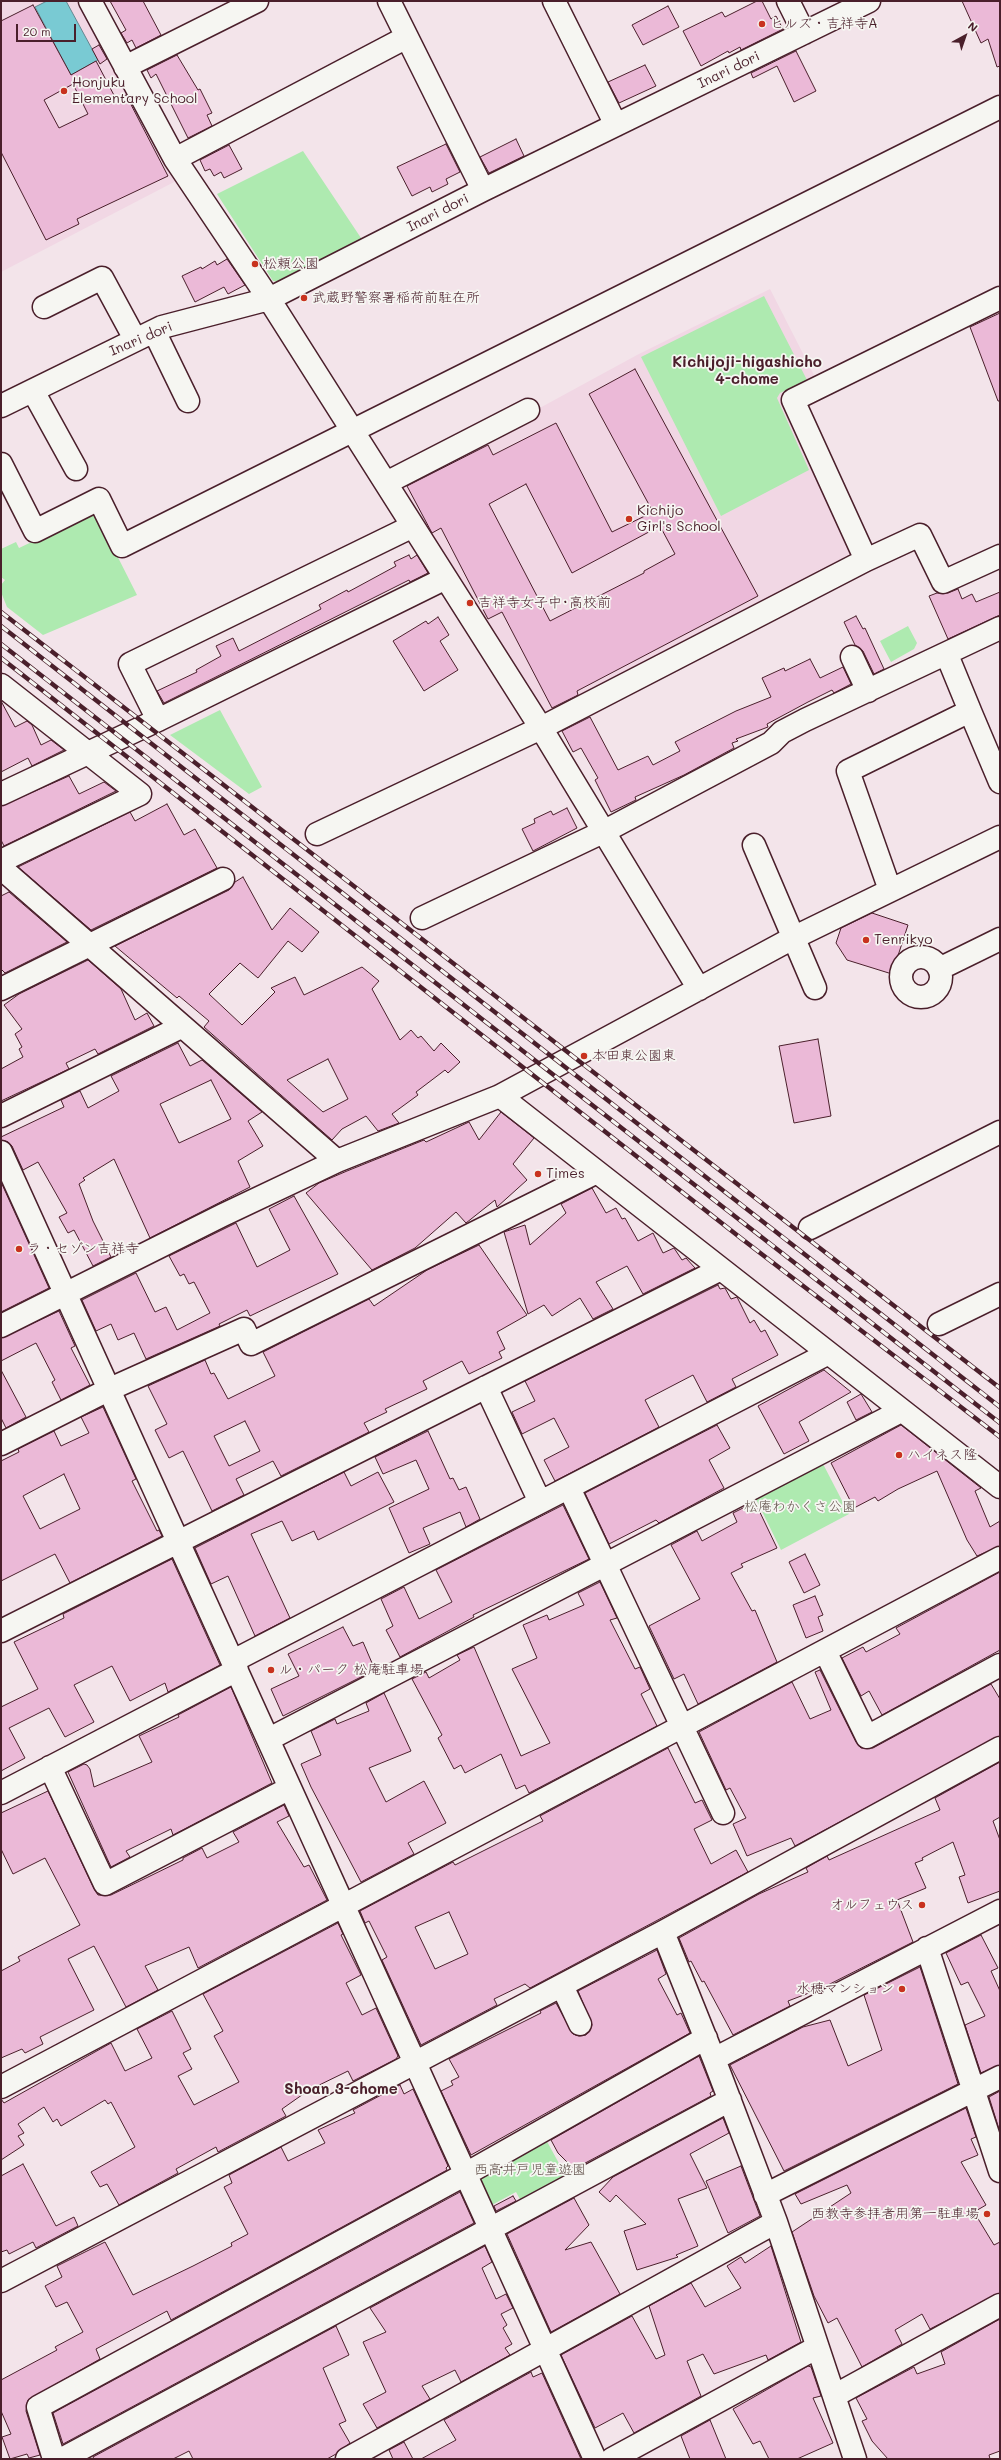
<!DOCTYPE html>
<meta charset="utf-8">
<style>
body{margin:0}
#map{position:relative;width:1001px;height:2460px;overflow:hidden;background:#f3e4ea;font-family:Mali,sans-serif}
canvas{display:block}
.frame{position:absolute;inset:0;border:2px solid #4a1f2b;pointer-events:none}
.north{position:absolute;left:945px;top:16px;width:40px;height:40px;-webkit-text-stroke:3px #f6f6f2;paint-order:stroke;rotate:40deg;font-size:11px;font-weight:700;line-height:16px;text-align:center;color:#4a1f2b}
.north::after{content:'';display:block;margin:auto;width:14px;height:18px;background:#4a1f2b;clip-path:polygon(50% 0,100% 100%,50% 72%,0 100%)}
.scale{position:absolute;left:16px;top:24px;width:60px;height:18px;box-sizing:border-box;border:2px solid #4a1f2b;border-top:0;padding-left:5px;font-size:12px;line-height:14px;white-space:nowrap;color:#4a1f2b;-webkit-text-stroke:3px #f6f6f2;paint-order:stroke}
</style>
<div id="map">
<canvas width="1001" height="2460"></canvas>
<div class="frame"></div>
<div class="north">N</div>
<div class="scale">20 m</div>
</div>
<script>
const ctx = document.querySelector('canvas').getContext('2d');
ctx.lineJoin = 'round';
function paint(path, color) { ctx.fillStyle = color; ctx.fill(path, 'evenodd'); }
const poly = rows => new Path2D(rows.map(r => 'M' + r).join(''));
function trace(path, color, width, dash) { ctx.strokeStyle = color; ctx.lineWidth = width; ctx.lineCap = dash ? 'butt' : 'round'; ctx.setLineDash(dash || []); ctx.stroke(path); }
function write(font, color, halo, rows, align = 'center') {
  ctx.font = font + ' Mali,"Klee One",sans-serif'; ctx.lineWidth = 3.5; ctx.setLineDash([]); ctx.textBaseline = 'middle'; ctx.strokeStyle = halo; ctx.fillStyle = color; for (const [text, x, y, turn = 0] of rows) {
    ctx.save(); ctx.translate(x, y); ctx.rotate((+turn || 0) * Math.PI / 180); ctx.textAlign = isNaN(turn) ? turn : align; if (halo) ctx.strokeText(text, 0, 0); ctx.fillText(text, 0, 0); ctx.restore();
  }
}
paint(poly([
 [1,1,79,1,176,181,1,272],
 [770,289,817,381,783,398,852,549,850,559,550,716,541,714,401,489,402,483,637,355]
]), '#f1d7e4');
paint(poly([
 [303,151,363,241,280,282,273,281,217,194],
 [764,296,807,380,780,393,777,398,809,470,721,516,641,357],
 [95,512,137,595,43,635,7,607,1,592,1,585,5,580,1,577,1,549,16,542,19,548],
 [908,626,917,643,914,649,891,662,880,641],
 [220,710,262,787,249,794,170,735],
 [822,1462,849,1514,781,1550,755,1497],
 [544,2136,567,2178,522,2203,516,2192,488,2207,471,2175]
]), '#aeeab0');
const water = poly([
 [47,1,66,1,98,60,71,75,35,7,47,1]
]);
paint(water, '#79cad3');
trace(water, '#668690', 1);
const building = poly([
 [110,1,143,1,161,35,136,48,132,40,127,43,121,33,126,30,110,1],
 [757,1,762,1,771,19,776,16,783,29,741,50,740,47,729,53,728,51,701,66,683,31,722,12,725,17,757,1],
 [962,1,1000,1,1000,66,997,67,988,39,981,43,962,1],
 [33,5,71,75,96,61,116,99,126,95,168,176,77,219,79,224,46,240,1,152,1,21,33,5],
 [73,84,88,114,59,128,44,100,73,84],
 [668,6,679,27,643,45,632,25,668,6],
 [99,45,107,59,100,64,92,49,99,45],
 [796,51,816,91,794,102,777,66,753,78,751,73,796,51],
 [177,55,198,90,200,89,212,113,207,115,212,126,188,138,156,74,151,78,147,70,177,55],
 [645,65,656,86,619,103,608,82,645,65],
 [516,139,524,156,489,173,480,157,516,139],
 [446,144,460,172,446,179,448,184,432,192,430,187,412,196,397,167,446,144],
 [229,145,242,169,224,178,221,172,214,176,210,169,205,171,200,160,229,145],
 [227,259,245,285,228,294,224,287,195,302,182,276,201,267,202,269,215,261,217,265,227,259],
 [1000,313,1000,401,998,401,970,327,1000,313],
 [635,369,758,596,577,691,578,695,552,708,502,612,488,619,441,528,432,533,407,486,488,445,493,455,556,423,612,532,653,512,589,394,635,369],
 [526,484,572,573,660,526,675,554,644,571,644,573,550,621,489,504,526,484],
 [409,555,411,559,417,555,428,573,410,582,409,580,164,703,157,691,197,672,196,670,221,656,216,646,233,638,239,651,321,609,319,605,347,590,348,592,396,566,394,562,409,555],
 [958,589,962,599,972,594,976,602,1000,592,1000,615,948,639,929,596,937,593,948,593,958,589],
 [856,616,863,629,865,628,884,669,874,674,863,651,855,645,844,622,856,616],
 [438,617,449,635,440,641,458,670,424,691,393,641,426,621,428,624,438,617],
 [810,659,820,678,843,667,851,684,834,693,832,690,808,702,767,724,768,727,736,739,738,741,732,743,734,748,684,775,635,797,636,800,611,812,595,780,598,778,581,748,573,752,562,731,590,717,618,770,648,756,653,765,680,751,675,742,736,711,771,697,762,678,784,668,785,671,810,659],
 [1,701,15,727,27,721,32,725,41,745,51,740,64,750,32,766,28,758,1,772,1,701],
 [69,776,79,794,104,782,116,791,4,846,1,840,1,806,69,776],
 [167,804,184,835,195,829,217,868,91,930,18,867,130,812,135,821,167,804],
 [567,808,577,828,533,851,522,829,535,823,534,819,551,811,553,815,567,808],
 [243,877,272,930,290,908,319,932,302,952,288,941,258,978,240,963,209,994,242,1025,275,992,271,988,295,977,304,995,362,967,379,981,372,989,400,1040,411,1030,418,1038,421,1036,434,1051,441,1043,460,1062,448,1073,445,1070,416,1092,418,1095,392,1114,399,1123,378,1131,366,1116,342,1129,332,1140,204,1027,209,1021,179,996,177,998,115,946,229,890,235,882,243,877],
 [328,1059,348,1099,323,1112,287,1080,328,1059],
 [9,892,67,942,5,973,1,969,1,896,9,892],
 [872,913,908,925,892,974,847,960,836,943,841,928,872,913],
 [88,960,121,989,135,1020,147,1013,154,1026,98,1054,95,1049,66,1063,69,1069,1,1101,1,1069,23,1057,19,1049,22,1047,15,1034,22,1029,4,1005,19,994,88,960],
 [818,1039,831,1116,794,1123,779,1046,818,1039],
 [178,1043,190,1066,202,1060,262,1112,248,1121,263,1146,238,1161,250,1187,150,1238,114,1159,83,1178,85,1180,79,1184,93,1221,111,1257,93,1266,74,1230,68,1233,59,1217,67,1213,38,1162,23,1170,12,1146,8,1142,1,1140,1,1137,64,1107,61,1100,80,1091,88,1108,119,1091,111,1076,178,1043],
 [211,1080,231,1119,179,1143,160,1104,211,1080],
 [501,1112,534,1138,513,1164,527,1180,497,1207,495,1200,466,1223,456,1212,415,1248,372,1270,306,1193,319,1183,347,1171,424,1140,426,1142,469,1122,479,1140,501,1112],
 [1,1182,49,1288,1,1312,1,1182],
 [592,1188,606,1213,616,1208,622,1219,625,1218,638,1241,653,1233,663,1253,674,1248,682,1260,686,1258,695,1268,643,1294,627,1266,596,1282,613,1309,593,1319,580,1298,552,1316,544,1305,528,1314,504,1232,525,1225,530,1245,566,1213,561,1204,592,1188],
 [294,1196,338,1274,250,1316,247,1310,219,1324,220,1326,146,1359,134,1333,118,1340,111,1324,96,1331,82,1300,136,1273,155,1312,166,1307,177,1330,210,1313,194,1282,189,1284,184,1274,180,1276,169,1256,236,1223,257,1267,290,1250,269,1209,294,1196],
 [479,1245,527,1315,497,1332,505,1349,499,1352,502,1358,469,1374,462,1361,423,1381,427,1389,385,1409,387,1412,364,1423,369,1432,281,1476,273,1461,236,1479,244,1495,212,1511,183,1451,169,1458,155,1430,167,1424,148,1386,205,1360,211,1374,214,1373,228,1399,275,1376,263,1352,369,1299,374,1306,427,1270,479,1245],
 [245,1421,260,1451,229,1466,214,1436,245,1421],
 [718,1285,720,1289,725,1288,731,1299,737,1297,750,1323,754,1320,761,1332,765,1330,778,1355,732,1379,736,1387,707,1402,693,1375,645,1400,659,1427,555,1481,544,1460,569,1447,554,1418,522,1434,512,1412,535,1401,525,1381,718,1285],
 [59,1311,75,1346,71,1348,90,1385,61,1400,52,1382,55,1380,36,1343,1,1361,1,1338,59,1311],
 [1,1370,26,1417,6,1428,1,1418,1,1370],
 [824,1370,851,1392,799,1422,809,1441,784,1454,758,1406,824,1370],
 [861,1394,872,1412,856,1420,847,1402,861,1394],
 [103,1407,136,1479,132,1481,157,1531,159,1530,162,1536,70,1583,55,1554,1,1581,1,1461,19,1452,18,1449,54,1431,61,1446,89,1433,81,1417,103,1407],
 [64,1474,80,1509,40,1529,23,1496,64,1474],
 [717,1425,730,1448,709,1460,724,1488,659,1523,656,1520,609,1544,585,1493,717,1425],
 [901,1425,981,1488,975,1491,990,1527,1000,1521,1000,1546,977,1556,967,1540,937,1471,898,1489,878,1501,875,1497,854,1508,831,1463,901,1425],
 [428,1431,450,1479,453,1478,459,1490,466,1487,480,1519,466,1527,460,1512,423,1528,430,1544,409,1553,389,1508,429,1489,416,1460,383,1474,375,1457,428,1431],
 [344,1472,351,1486,378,1472,394,1502,318,1540,314,1531,292,1541,282,1521,251,1534,290,1618,255,1636,228,1576,211,1584,195,1548,344,1472],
 [755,1502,777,1548,741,1564,743,1567,731,1573,752,1611,755,1610,777,1662,698,1704,684,1674,674,1679,649,1626,700,1599,671,1545,697,1531,702,1541,737,1522,733,1513,755,1502],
 [563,1505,589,1559,473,1615,474,1617,400,1657,386,1630,393,1626,381,1599,404,1587,419,1619,452,1602,436,1570,563,1505],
 [805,1554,820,1585,804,1593,789,1562,805,1554],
 [172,1559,220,1665,168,1692,165,1683,130,1701,112,1666,74,1685,94,1722,65,1737,49,1708,9,1728,25,1758,1,1771,1,1707,38,1689,14,1642,64,1618,63,1614,172,1559],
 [1000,1572,1000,1650,882,1715,869,1691,861,1696,842,1658,863,1647,866,1652,900,1634,896,1628,1000,1572],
 [600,1582,617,1618,610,1620,635,1669,640,1667,650,1689,641,1694,657,1726,529,1793,525,1785,516,1789,501,1754,465,1773,461,1765,454,1769,438,1738,442,1735,412,1679,426,1672,429,1678,460,1660,457,1655,474,1647,521,1756,550,1743,512,1669,537,1658,523,1625,547,1615,549,1620,584,1605,578,1593,600,1582],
 [815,1596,823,1615,818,1617,823,1631,806,1638,793,1605,815,1596],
 [343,1627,353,1646,363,1642,375,1670,283,1716,271,1689,299,1676,288,1654,343,1627],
 [820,1670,856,1742,861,1748,873,1748,991,1684,1000,1699,1000,1736,795,1846,791,1838,747,1856,733,1824,746,1818,730,1788,726,1790,699,1732,792,1682,810,1719,831,1710,815,1672,820,1670],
 [231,1687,272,1783,173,1835,171,1829,126,1851,130,1857,111,1867,68,1772,84,1764,87,1765,90,1769,94,1787,152,1762,139,1736,179,1717,178,1715,231,1687],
 [384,1693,411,1751,369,1768,386,1802,424,1781,446,1823,408,1843,414,1854,361,1882,311,1787,301,1764,321,1755,311,1731,335,1719,337,1724,369,1711,366,1703,384,1693],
 [668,1748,695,1803,702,1800,712,1820,694,1829,711,1864,736,1850,748,1872,530,1988,525,1984,494,1999,497,2005,421,2045,382,1960,387,1957,369,1921,365,1923,360,1911,453,1862,455,1865,543,1821,540,1816,668,1748],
 [449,1912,468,1954,435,1969,415,1927,449,1912],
 [1000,1762,1000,1817,993,1821,1000,1840,1000,1891,968,1903,959,1877,965,1875,953,1842,922,1858,923,1860,915,1863,926,1888,897,1900,913,1942,822,1988,788,2001,790,2006,733,2035,704,1981,702,1982,691,1961,689,1962,679,1938,759,1894,808,1872,806,1868,827,1856,829,1860,940,1810,935,1798,1000,1762],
 [48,1791,94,1889,98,1895,111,1895,183,1860,183,1858,202,1848,207,1858,239,1842,233,1832,284,1805,289,1816,277,1822,304,1867,309,1865,327,1900,198,1968,189,1947,145,1966,158,1990,126,2007,94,1946,68,1959,94,2010,40,2037,43,2044,25,2053,22,2049,1,2058,1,1971,20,1961,18,1957,80,1925,45,1858,13,1874,1,1849,1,1813,48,1791],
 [338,1923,343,1934,341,1935,361,1975,346,1983,362,2015,376,2008,398,2056,396,2059,353,2081,348,2071,309,2090,282,2109,286,2116,218,2152,216,2147,176,2169,178,2173,119,2205,107,2184,100,2187,91,2172,135,2147,111,2102,108,2104,105,2100,61,2126,57,2119,53,2122,44,2107,18,2124,24,2133,18,2136,24,2145,1,2160,1,2099,4,2103,111,2043,125,2071,152,2058,137,2029,172,2011,191,2049,183,2053,192,2069,178,2076,194,2105,239,2082,214,2036,223,2031,203,1994,338,1923],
 [981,1935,998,1968,991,1971,1000,1991,1000,2065,981,2073,965,2025,985,2016,968,1982,961,1985,946,1953,981,1935],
 [657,1950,666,1974,658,1979,677,2015,681,2013,690,2033,471,2155,441,2091,453,2085,451,2081,459,2077,449,2059,541,2013,540,2011,556,2003,573,2034,579,2036,586,2035,592,2025,578,1991,657,1950],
 [920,1967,958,2084,784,2171,730,2065,803,2027,830,2020,848,2066,882,2050,864,1995,920,1967],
 [699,2056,713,2091,710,2093,711,2096,574,2169,558,2153,551,2140,699,2056],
 [400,2085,404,2094,413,2089,448,2166,446,2168,447,2170,171,2320,167,2311,96,2349,100,2359,28,2400,26,2411,40,2455,29,2458,27,2454,10,2459,2,2437,11,2434,1,2411,1,2380,57,2350,55,2347,83,2332,67,2302,56,2307,45,2286,62,2277,57,2266,105,2242,133,2295,193,2266,232,2246,231,2243,248,2234,224,2187,232,2183,229,2175,281,2147,288,2161,325,2143,318,2130,355,2113,353,2110,400,2085],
 [1000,2091,1000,2129,999,2129,989,2097,1000,2091],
 [966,2108,976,2137,971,2139,978,2155,961,2162,986,2205,974,2212,994,2245,1000,2242,1000,2293,930,2329,922,2314,895,2330,902,2344,862,2367,837,2318,828,2323,814,2296,792,2232,851,2193,847,2185,801,2204,795,2194,966,2108],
 [723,2118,729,2133,690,2154,707,2188,678,2199,698,2246,676,2255,678,2257,637,2270,624,2231,646,2224,616,2195,610,2202,599,2192,613,2177,723,2118],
 [23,2164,56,2226,74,2217,78,2226,36,2248,33,2242,9,2254,7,2250,1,2252,1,2176,23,2164],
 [741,2166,760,2216,728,2233,706,2181,741,2166],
 [460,2192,474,2223,63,2444,53,2413,460,2192],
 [513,2196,516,2201,496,2211,494,2206,513,2196],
 [574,2198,589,2225,565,2250,591,2242,620,2294,551,2332,507,2234,574,2198],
 [485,2246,492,2262,482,2268,496,2299,506,2294,513,2308,501,2314,507,2325,503,2328,512,2344,505,2348,510,2355,461,2382,455,2370,422,2386,430,2399,377,2428,363,2404,386,2392,363,2342,386,2332,370,2308,485,2246],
 [771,2246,801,2342,768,2360,766,2355,714,2374,703,2354,687,2361,701,2396,634,2433,623,2413,595,2428,561,2355,632,2316,656,2359,665,2355,649,2306,691,2283,705,2307,741,2288,727,2266,741,2257,745,2263,771,2246],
 [1000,2319,1000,2451,989,2455,990,2459,888,2459,872,2441,862,2421,867,2419,856,2398,914,2367,917,2374,945,2364,941,2352,1000,2319],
 [336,2326,349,2355,323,2368,346,2421,339,2424,350,2443,336,2454,327,2459,193,2459,189,2451,173,2459,94,2459,93,2457,336,2326],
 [808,2366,811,2367,821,2396,813,2398,833,2443,797,2459,769,2459,760,2441,753,2444,733,2409,808,2366],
 [531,2372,533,2377,542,2373,581,2459,421,2459,456,2440,444,2420,531,2372],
 [710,2420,726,2459,690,2459,681,2436,710,2420],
 [404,2442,413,2459,393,2459,389,2450,404,2442]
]);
paint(building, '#ebb9d7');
trace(building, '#4a1f2b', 1);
const minor = poly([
 [90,1,175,159,269,299,541,728,699,989],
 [389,1,483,190],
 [554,1,616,125],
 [788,1,804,33],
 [125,67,257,1],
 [175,159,407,37],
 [44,307,102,278,135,339],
 [154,331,188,401],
 [33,391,76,469],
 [1,406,162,327,269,299,483,190,869,1],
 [1,464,35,531,99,499,122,546,1000,107],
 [386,483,528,410],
 [866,560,793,400,1000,298],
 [852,657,868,691],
 [1,685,140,794,1,861],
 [970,711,1000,782],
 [158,720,130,664,413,526],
 [1,794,158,720,446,578],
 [317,834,541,728,866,560,920,535,943,582,1000,556],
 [754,845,815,988],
 [1,868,337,1161],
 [890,890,848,771,970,711,947,655],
 [422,918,605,831,771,743,782,732,805,720,1000,628],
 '901 977a20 20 0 1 1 40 0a20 20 0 1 1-40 0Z',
 [939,969,1000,939],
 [1,989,223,879],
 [500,1096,1000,1487],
 [1,1116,181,1027],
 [1,1152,595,2459],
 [810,1228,1000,1132],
 [939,1324,1000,1294],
 [1,1326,223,1215,337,1161,500,1096,793,938,1000,837],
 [486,1387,540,1502],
 [1,1444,110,1389,244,1329,251,1344,597,1172],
 [569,1488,723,1813],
 [1,1631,721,1269],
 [825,1651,867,1737,1000,1665],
 [233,1661,827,1354],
 [269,1739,901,1411],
 [50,1767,105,1884,290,1788],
 [1,1793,237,1670],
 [663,1932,714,2059,776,2222,855,2459],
 [927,1948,1000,2171],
 [562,1986,580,2024],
 [714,2059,1000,1911],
 [1,2087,1000,1558],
 [765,2195,1000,2077],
 [1,2281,663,1932,1000,1748],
 [834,2396,1000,2305],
 [54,2459,38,2407,464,2175,706,2038],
 [62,2459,730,2100],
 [347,2459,776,2222],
 [612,2459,816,2348]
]);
trace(minor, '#4a1f2b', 25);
trace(minor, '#f6f6f2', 22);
const rail = poly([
 [1,612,1000,1388],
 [1,626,1000,1407],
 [1,644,1000,1423],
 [1,658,742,1239,1000,1437]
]);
trace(rail, '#4a1f2b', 4.5);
trace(rail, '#f6f6f2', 3, [9]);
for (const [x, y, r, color] of [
 [762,24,4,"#c8321e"],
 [64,91,4,"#c8321e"],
 [255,264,4,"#c8321e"],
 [304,298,4,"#c8321e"],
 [629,519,4,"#c8321e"],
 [470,603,4,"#c8321e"],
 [866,940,4,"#c8321e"],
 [584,1056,4,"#c8321e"],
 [538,1174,4,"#c8321e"],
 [19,1249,4,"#c8321e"],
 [899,1455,4,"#c8321e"],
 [271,1670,4,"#c8321e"],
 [922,1905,4,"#c8321e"],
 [902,1989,4,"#c8321e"],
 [987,2214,4,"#c8321e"]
]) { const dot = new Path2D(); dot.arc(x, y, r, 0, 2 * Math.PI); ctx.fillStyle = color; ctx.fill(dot); trace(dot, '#f6f6f2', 1.5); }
write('14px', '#4a1f2b', '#f6f6f2', [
 ["ヒルズ・吉祥寺A",770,24],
 ["Honjuku",72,83],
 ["Elementary School",72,99],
 ["松頼公園",263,264],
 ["武蔵野警察署稲荷前駐在所",312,298],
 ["Kichijo",637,511],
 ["Girl's School",637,527],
 ["吉祥寺女子中･高校前",478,603],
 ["Tenrikyo",874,940],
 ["本田東公園東",592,1056],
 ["Times",546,1174],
 ["ラ・セゾン吉祥寺",27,1249],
 ["ハイネス隆",907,1455],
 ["ル・パーク 松庵駐車場",279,1670],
 ["オルフェウス",914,1905,"right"],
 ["水穂マンション",894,1989,"right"],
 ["西教寺参拝者用第一駐車場",979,2214,"right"]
], 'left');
write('14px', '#4a1f2b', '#f6f6f2', [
 ["Inari dori",729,70,-26],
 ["Inari dori",438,213,-27],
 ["Inari dori",141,339,-23]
]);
write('14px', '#63524c', '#f6f6f2', [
 ["松庵わかくさ公園",800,1507],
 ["西高井戸児童遊園",530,2170]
]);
write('bold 15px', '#4a1f2b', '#f6f6f2', [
 ["Kichijoji-higashicho",747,362],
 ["4-chome",747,379],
 ["Shoan 3-chome",341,2089]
]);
</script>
